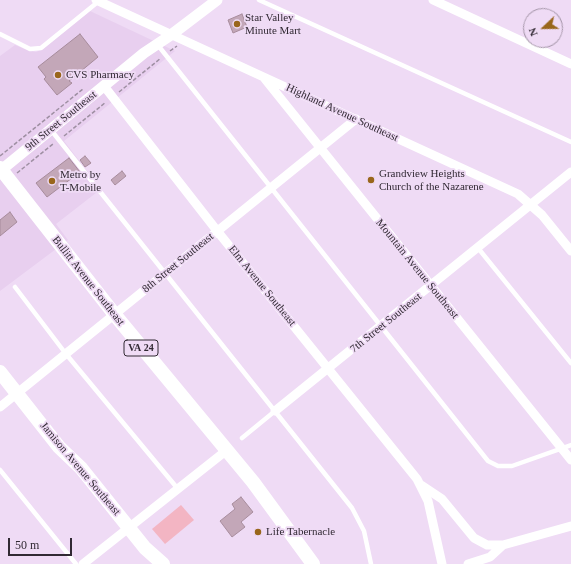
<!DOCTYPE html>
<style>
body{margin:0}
#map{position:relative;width:571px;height:564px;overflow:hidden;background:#efdbf5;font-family:Georgia,serif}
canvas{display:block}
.north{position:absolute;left:523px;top:8px;width:40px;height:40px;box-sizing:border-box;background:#efdbf5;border:1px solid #a394a7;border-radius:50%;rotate:248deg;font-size:11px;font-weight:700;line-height:16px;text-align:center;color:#312933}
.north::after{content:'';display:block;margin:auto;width:14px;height:18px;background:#99661b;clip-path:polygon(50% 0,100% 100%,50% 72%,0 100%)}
.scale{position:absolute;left:8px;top:538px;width:64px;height:18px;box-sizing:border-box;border:2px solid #312933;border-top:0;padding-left:5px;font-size:12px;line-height:14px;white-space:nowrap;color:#312933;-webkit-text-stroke:3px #efdbf5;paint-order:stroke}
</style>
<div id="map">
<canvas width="571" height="564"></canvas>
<div class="north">N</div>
<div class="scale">50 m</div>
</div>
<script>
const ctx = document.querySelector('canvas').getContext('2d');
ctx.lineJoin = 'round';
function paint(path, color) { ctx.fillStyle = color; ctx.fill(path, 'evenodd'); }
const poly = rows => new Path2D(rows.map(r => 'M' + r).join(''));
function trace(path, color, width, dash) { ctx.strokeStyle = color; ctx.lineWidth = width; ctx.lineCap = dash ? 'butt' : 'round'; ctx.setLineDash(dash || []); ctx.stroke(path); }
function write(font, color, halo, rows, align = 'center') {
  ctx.font = font + ' Georgia,serif'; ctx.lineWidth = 3.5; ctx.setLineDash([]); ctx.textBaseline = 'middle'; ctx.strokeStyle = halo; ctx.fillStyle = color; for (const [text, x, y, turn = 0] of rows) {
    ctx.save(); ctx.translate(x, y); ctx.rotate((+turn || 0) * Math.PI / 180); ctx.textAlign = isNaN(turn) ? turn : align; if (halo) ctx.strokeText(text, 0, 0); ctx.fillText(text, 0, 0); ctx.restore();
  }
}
paint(poly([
 [90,11,175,51,64,141,101,189,56,224,68,240,0,291,0,56,15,45,30,51,36,52,43,49]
]), '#e8cfef');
paint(poly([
 [181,505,194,520,165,544,152,529]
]), '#f3b5c3');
const building = poly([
 [242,14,247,27,233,33,228,20,242,14],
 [80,34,98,57,69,81,72,83,57,95,44,79,46,77,38,67,80,34],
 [85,156,91,163,85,167,80,160,85,156],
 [69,158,80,172,47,197,36,183,69,158],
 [122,171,126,176,115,185,111,180,122,171],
 [10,212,17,222,0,236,0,220,10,212],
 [241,497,253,512,241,522,245,527,232,537,220,521,235,509,232,504,241,497]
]);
paint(building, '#c3a7b8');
trace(building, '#a78c9c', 1);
trace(poly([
 [170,51,177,46],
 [119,92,161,58],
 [64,136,106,102],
 [0,156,83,89],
 [17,173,53,144]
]), '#9e8fa2', 1.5, [4, 2]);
trace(poly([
 [259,0,571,142],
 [0,34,30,49,41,48,99,1],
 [157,44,488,461,498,466,512,466,571,445],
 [51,130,352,508,364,531,371,564],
 [478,248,571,363],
 [15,287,66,354,178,489],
 [242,438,275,411],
 [0,470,76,564]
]), '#fff', 4.5);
trace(poly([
 [96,0,518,194,542,215,571,251],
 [433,0,571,64],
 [265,79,571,460],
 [104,86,218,232,417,479,428,501,442,564],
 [0,407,356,119],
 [275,411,571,172],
 [421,485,442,499,474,538,487,545,503,545],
 [83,564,227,450],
 [468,564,490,557,503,545,571,526]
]), '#fff', 9);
trace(poly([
 [0,171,144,53,171,35,217,0]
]), '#fff', 11);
trace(poly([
 [0,168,115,315,253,482,313,564],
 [0,372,59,447,81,468,145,548,163,564]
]), '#fff', 14);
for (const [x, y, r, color] of [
 [237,24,4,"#99661b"],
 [58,75,4,"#99661b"],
 [371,180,4,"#99661b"],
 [52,181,4,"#99661b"],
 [258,532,4,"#99661b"]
]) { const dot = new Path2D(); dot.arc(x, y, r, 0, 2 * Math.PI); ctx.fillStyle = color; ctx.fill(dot); trace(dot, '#efdbf5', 1.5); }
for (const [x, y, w] of [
 [141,348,34]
]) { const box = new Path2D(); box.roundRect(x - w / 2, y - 8, w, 16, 3); ctx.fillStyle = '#efdbf5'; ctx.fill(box); trace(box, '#312933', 1); }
write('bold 10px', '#312933', null, [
 ["VA 24",141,348]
]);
write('11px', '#312933', '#efdbf5', [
 ["Star Valley",245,18],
 ["Minute Mart",245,31],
 ["CVS Pharmacy",66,75],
 ["Grandview Heights",379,174],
 ["Church of the Nazarene",379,187],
 ["Metro by",60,175],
 ["T-Mobile",60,188],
 ["Life Tabernacle",266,532]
], 'left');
write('11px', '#312933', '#efdbf5', [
 ["Highland Avenue Southeast",342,113,25],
 ["9th Street Southeast",61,121,-39],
 ["8th Street Southeast",178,263,-39],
 ["Mountain Avenue Southeast",417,269,51],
 ["Bullitt Avenue Southeast",88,281,52],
 ["Elm Avenue Southeast",262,286,51],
 ["7th Street Southeast",386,323,-39],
 ["Jamison Avenue Southeast",80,469,50]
]);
</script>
